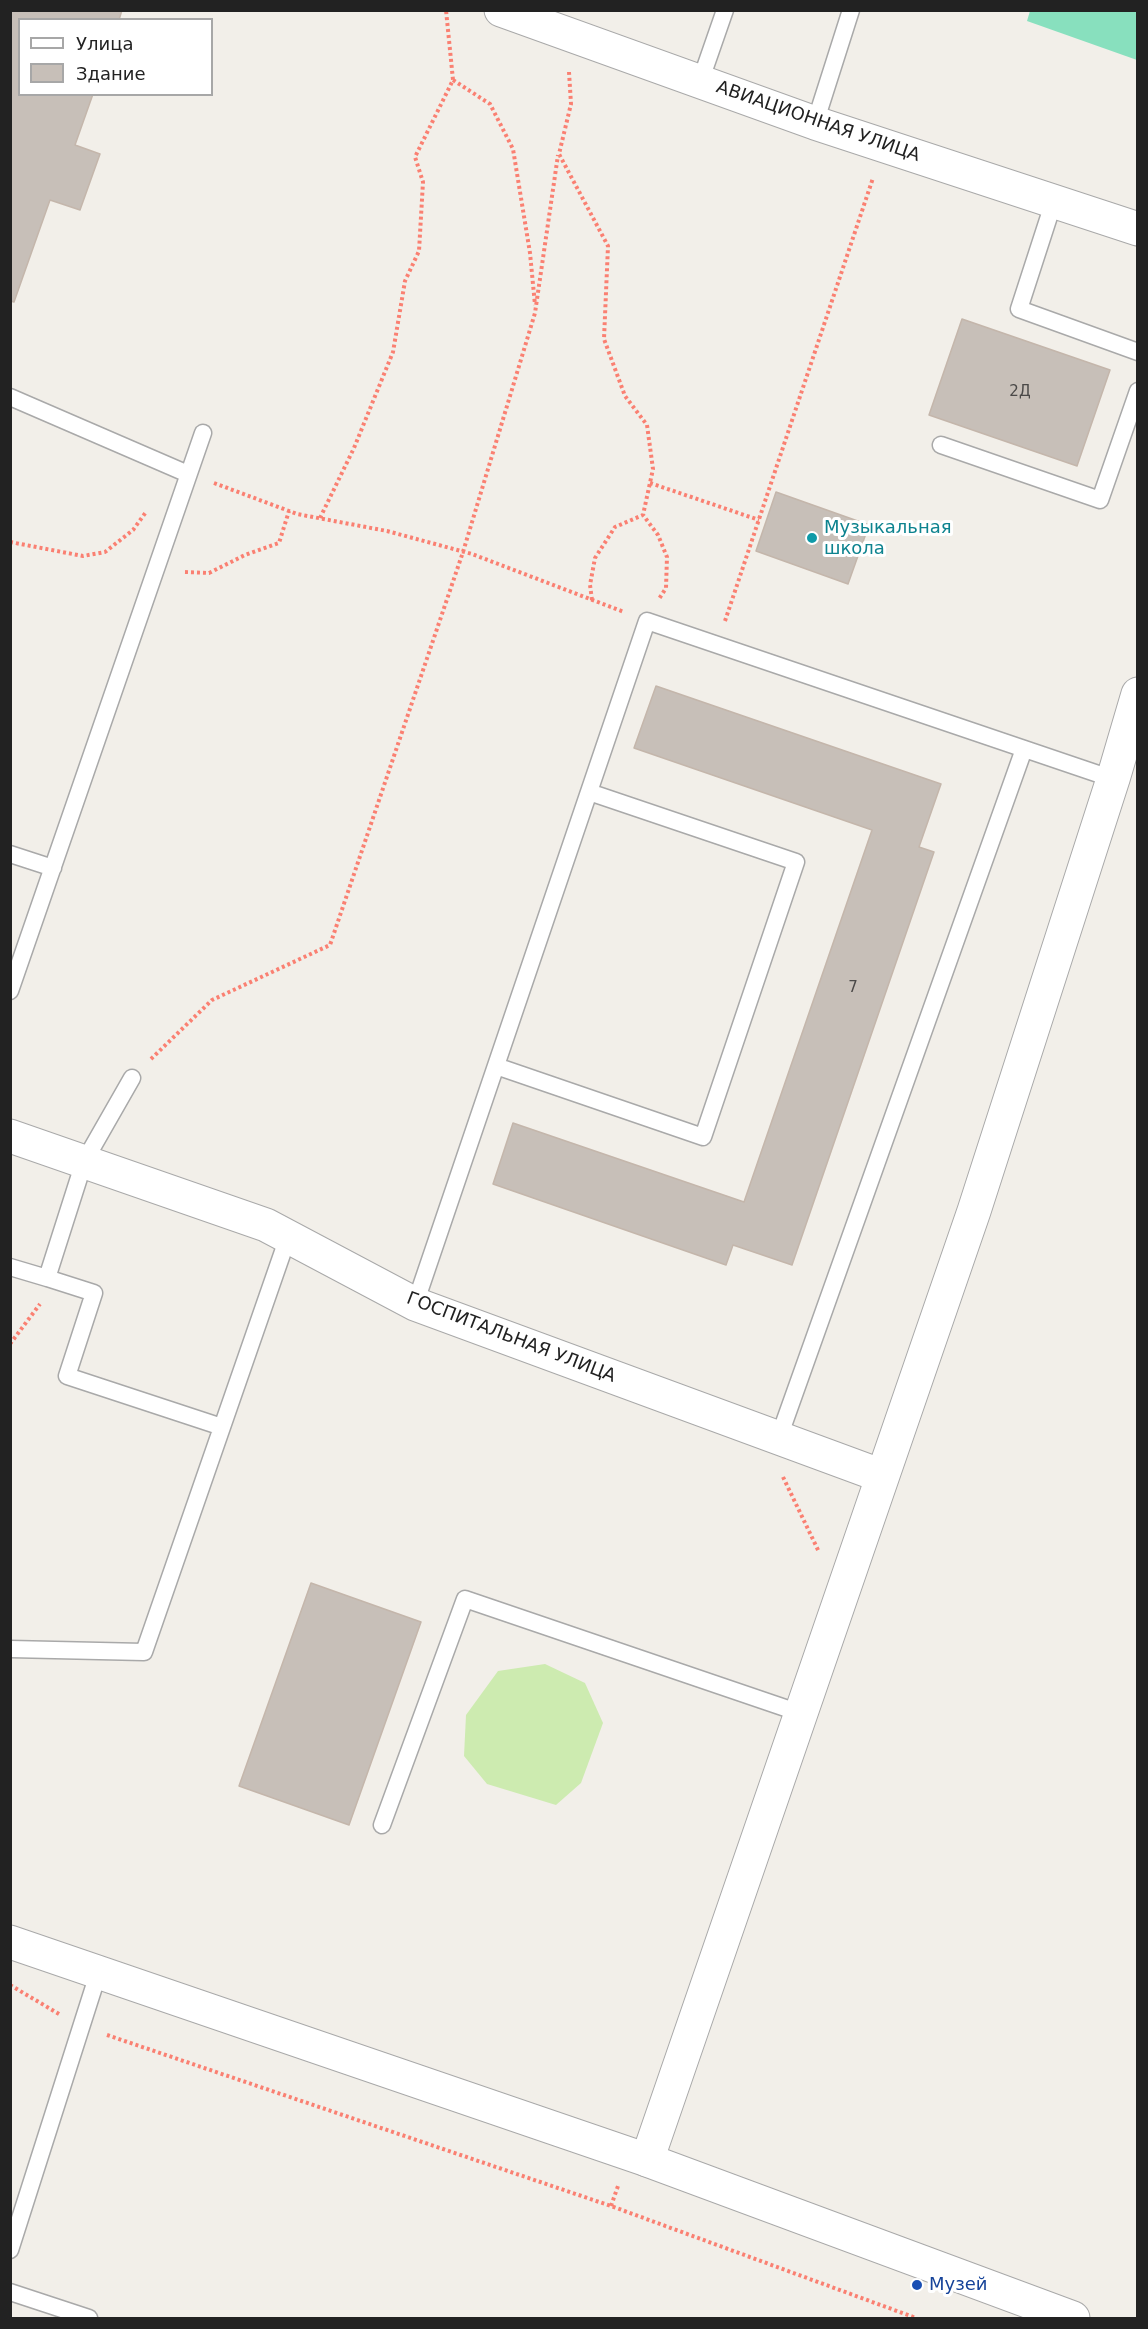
<!DOCTYPE html>
<meta charset="utf-8">
<style>
body{margin:0}
#map{position:relative;width:1148px;height:2329px;overflow:hidden;background:#f2efe9;font-family:"DejaVu Sans",sans-serif}
canvas{display:block}
.frame{position:absolute;inset:0;border:12px solid #222;pointer-events:none}
.legend{position:absolute;left:18px;top:18px;width:195px;height:78px;box-sizing:border-box;background:#fff;border:2px solid #a7a7a7;margin:0;padding:8px 10px;list-style:none;font-size:18px;color:#222}
.legend li{display:flex;align-items:center;gap:12px;height:30px}
.legend b{width:30px;border:2px solid #a7a7a7}
</style>
<div id="map">
<canvas width="1148" height="2329"></canvas>
<div class="frame"></div>
<ul class="legend">
<li><b style="height:8px;background:#fff"></b>Улица</li>
<li><b style="height:16px;background:#c7bfb8"></b>Здание</li>
</ul>
</div>
<script>
const ctx = document.querySelector('canvas').getContext('2d');
ctx.lineJoin = 'round';
function paint(path, color) { ctx.fillStyle = color; ctx.fill(path, 'evenodd'); }
const poly = rows => new Path2D(rows.map(r => 'M' + r).join(''));
function trace(path, color, width, dash) { ctx.strokeStyle = color; ctx.lineWidth = width; ctx.lineCap = dash ? 'butt' : 'round'; ctx.setLineDash(dash || []); ctx.stroke(path); }
function write(font, color, halo, rows, align = 'center') {
  ctx.font = font + ' "DejaVu Sans",sans-serif'; ctx.lineWidth = 6; ctx.setLineDash([]); ctx.textBaseline = 'middle'; ctx.strokeStyle = halo; ctx.fillStyle = color; for (const [text, x, y, turn = 0] of rows) {
    ctx.save(); ctx.translate(x, y); ctx.rotate((+turn || 0) * Math.PI / 180); ctx.textAlign = isNaN(turn) ? turn : align; if (halo) ctx.strokeText(text, 0, 0); ctx.fillText(text, 0, 0); ctx.restore();
  }
}
paint(poly([
 [545,1664,585,1683,603,1723,581,1783,556,1805,487,1784,464,1756,466,1715,498,1671]
]), '#cdebb0');
paint(poly([
 [1030,11,1137,11,1137,60,1027,21]
]), '#88e0be');
const building = poly([
 [10,10,122,10,119,20,20,20,20,94,93,94,75,145,100,154,80,210,50,200,14,302,10,301,10,10],
 [962,319,1110,370,1077,466,929,415,962,319],
 [776,492,869,525,848,584,756,551,776,492],
 [656,686,941,784,919,847,934,852,792,1265,733,1245,726,1265,493,1184,513,1123,744,1202,872,830,634,748,656,686],
 [311,1583,421,1622,349,1825,239,1786,311,1583]
]);
paint(building, '#c7bfb8');
trace(building, '#c4b6ab', 1.5);
const service = poly([
 [700,82,725,10],
 [815,123,851,10],
 [1054,201,1019,309,1138,352],
 [10,397,188,474],
 [941,445,1100,500,1138,391],
 [10,854,53,868],
 [10,991,203,433],
 [496,1066,703,1137,796,862,589,792],
 [10,1267,47,1278,84,1162,132,1078],
 [47,1278,94,1293,67,1376,222,1427],
 [415,1304,647,621,1113,779],
 [779,1437,1024,749],
 [10,1649,144,1652,288,1237],
 [382,1825,465,1599,800,1713],
 [10,2250,99,1971],
 [10,2292,89,2318]
]);
const minor = poly([
 [10,1136,266,1225,415,1304,882,1476],
 [10,1942,647,2160]
]);
const tertiary = poly([
 [501,10,815,123,1138,229],
 [1073,2318,647,2160,974,1211,1113,779,1138,694]
]);
trace(service, '#a9a9a9', 19);
trace(minor, '#a9a9a9', 35);
trace(tertiary, '#a9a9a9', 35);
trace(poly([
 [569,72,571,104,559,154,608,246,604,339,625,396,647,425,653,469,643,515,658,535,667,557,666,588,659,599],
 [453,80,490,104,513,149,530,253,535,305],
 [214,483,297,514,387,531,472,554,624,612],
 [650,483,759,520],
 [320,518,354,448,393,352,405,281,419,251,423,182,415,157,453,80,446,10],
 [10,542,83,556,105,552,133,530,146,512],
 [185,572,209,573,245,555,279,543,289,511],
 [592,600,590,585,595,558,615,527,643,515],
 [725,621,873,178],
 [151,1059,212,1000,330,945,463,552,535,313,558,155],
 [10,1344,40,1304],
 [783,1477,819,1552],
 [10,1985,59,2014],
 [107,2035,611,2206,916,2318],
 [611,2206,618,2186]
]), '#fa8072', 4, [3, 3]);
trace(service, '#fff', 16);
trace(minor, '#fff', 33);
trace(tertiary, '#fff', 33);
for (const [x, y, r, color] of [
 [812,538,6,"#0f9aa8"],
 [917,2285,6,"#1a4fb4"]
]) { const dot = new Path2D(); dot.arc(x, y, r, 0, 2 * Math.PI); ctx.fillStyle = color; ctx.fill(dot); trace(dot, '#fff', 2); }
write('15px', '#4b4948', null, [
 ["2Д",1020,392],
 ["7",853,988]
]);
write('18px', '#222', '#fff', [
 ["АВИАЦИОННАЯ УЛИЦА",818,122,19],
 ["ГОСПИТАЛЬНАЯ УЛИЦА",511,1338,21]
]);
write('18px', '#0d838f', '#fff', [
 ["Музыкальная",824,528],
 ["школа",824,549]
], 'left');
write('18px', '#164399', '#fff', [
 ["Музей",929,2285]
], 'left');
</script>
